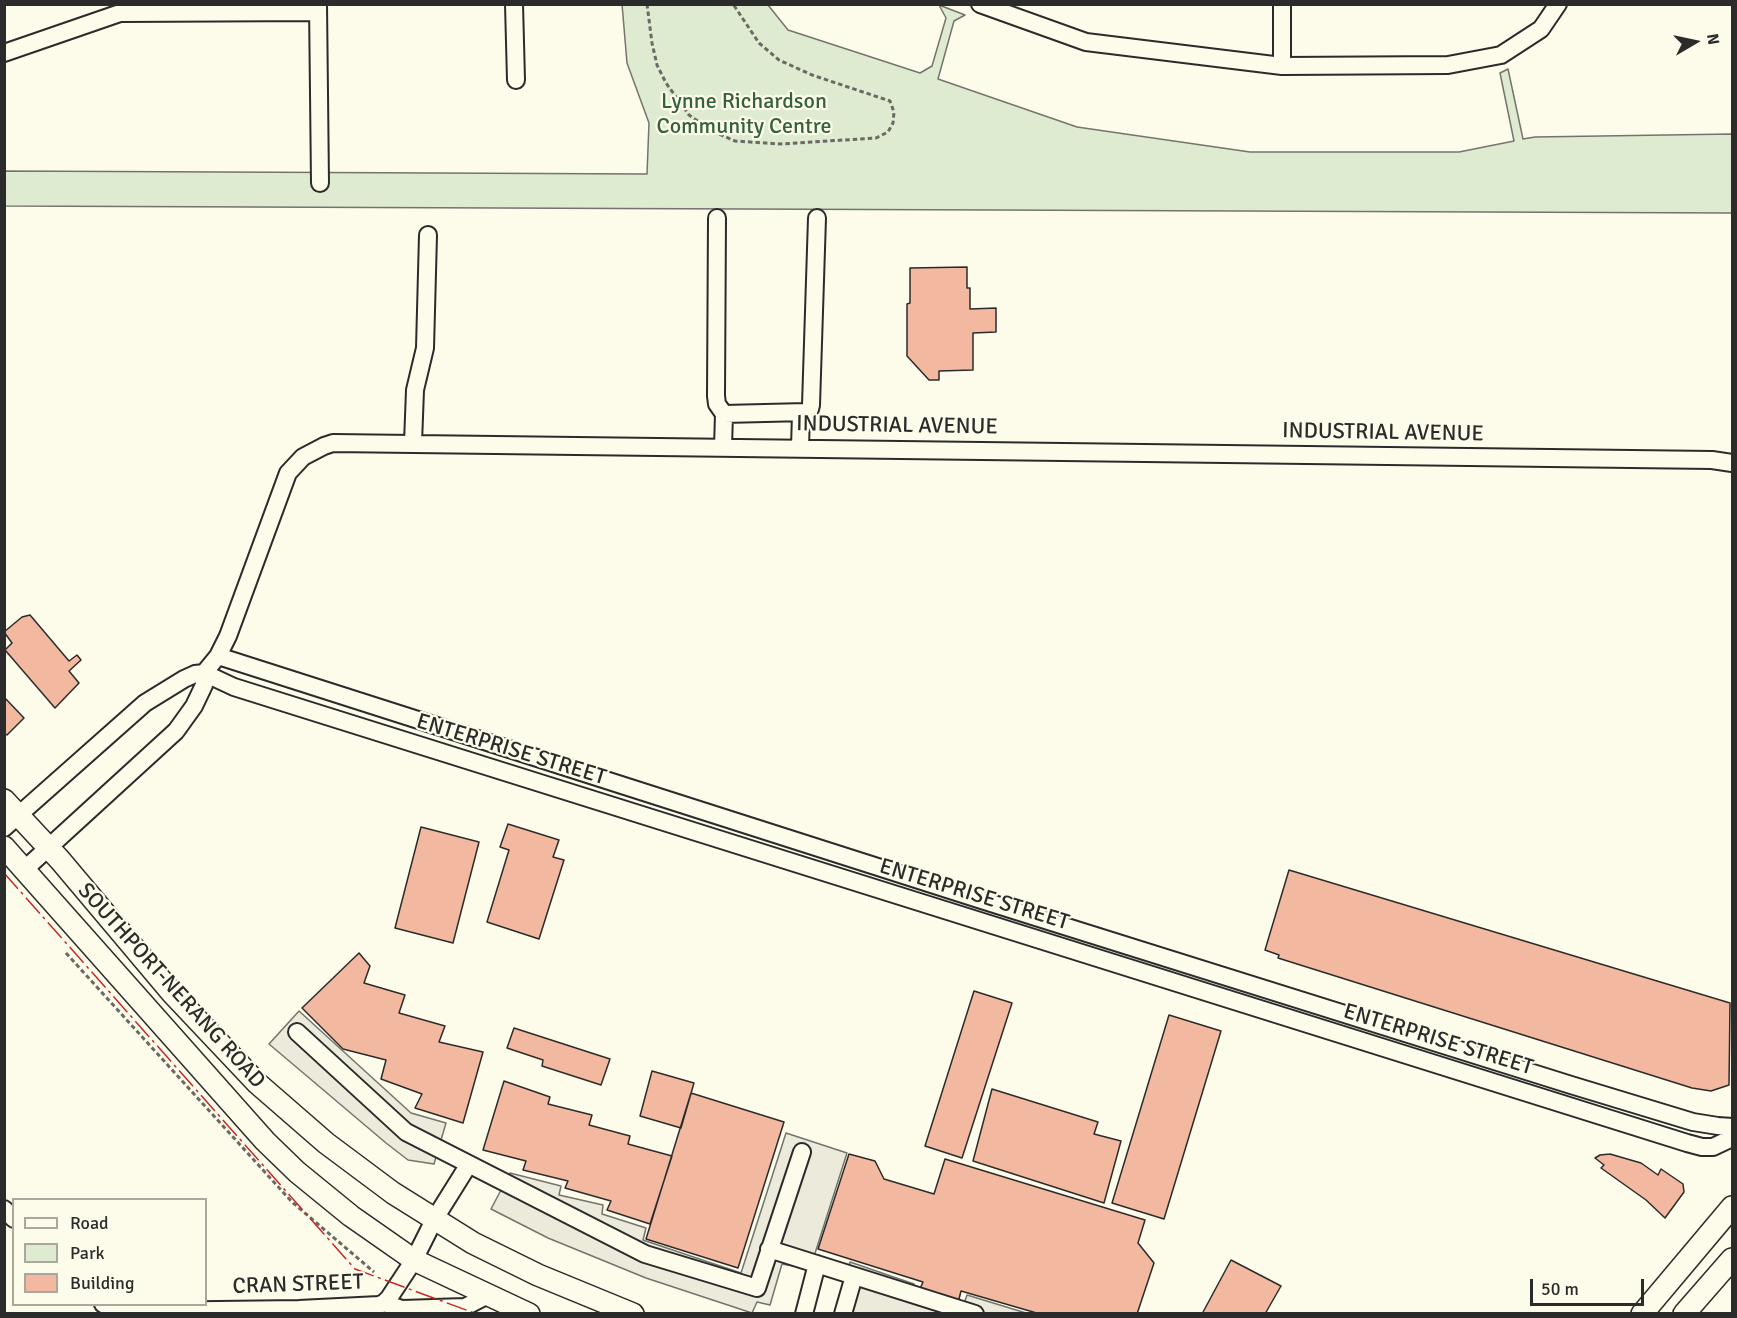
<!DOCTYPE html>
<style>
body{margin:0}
#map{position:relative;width:1737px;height:1318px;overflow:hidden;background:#fdfbea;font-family:Signika,sans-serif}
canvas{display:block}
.frame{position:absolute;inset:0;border:6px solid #2b2b2b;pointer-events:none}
.legend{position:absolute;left:12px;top:1198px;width:195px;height:108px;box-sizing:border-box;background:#fdfbea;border:2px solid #a9a89e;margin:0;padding:8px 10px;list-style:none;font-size:18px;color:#2b2b2b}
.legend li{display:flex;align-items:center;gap:12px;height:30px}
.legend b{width:30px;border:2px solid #a9a89e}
.north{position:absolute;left:1665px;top:12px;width:60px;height:60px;-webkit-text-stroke:4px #fdfbea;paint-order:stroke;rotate:81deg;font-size:16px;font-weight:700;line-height:24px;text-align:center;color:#2b2b2b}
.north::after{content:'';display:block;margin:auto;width:21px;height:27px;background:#2b2b2b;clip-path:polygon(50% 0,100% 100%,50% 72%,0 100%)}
.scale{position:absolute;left:1530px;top:1279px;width:114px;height:27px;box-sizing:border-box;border:3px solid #2b2b2b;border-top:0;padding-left:8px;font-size:18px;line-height:21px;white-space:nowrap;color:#2b2b2b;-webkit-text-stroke:4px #fdfbea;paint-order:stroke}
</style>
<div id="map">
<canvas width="1737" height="1318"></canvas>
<div class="frame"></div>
<ul class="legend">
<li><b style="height:8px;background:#fdfbea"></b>Road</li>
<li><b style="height:16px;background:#deebd1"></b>Park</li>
<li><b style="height:16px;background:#f2b8a0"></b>Building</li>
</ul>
<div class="north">N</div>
<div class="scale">50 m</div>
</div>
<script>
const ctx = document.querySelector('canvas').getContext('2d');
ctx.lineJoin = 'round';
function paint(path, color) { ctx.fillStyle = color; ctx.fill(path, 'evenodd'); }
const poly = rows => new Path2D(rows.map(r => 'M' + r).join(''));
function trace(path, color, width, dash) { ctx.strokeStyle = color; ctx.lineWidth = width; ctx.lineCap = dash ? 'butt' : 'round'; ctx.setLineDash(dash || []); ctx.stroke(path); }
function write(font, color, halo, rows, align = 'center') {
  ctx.font = font + ' Signika,sans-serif'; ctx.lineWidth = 4.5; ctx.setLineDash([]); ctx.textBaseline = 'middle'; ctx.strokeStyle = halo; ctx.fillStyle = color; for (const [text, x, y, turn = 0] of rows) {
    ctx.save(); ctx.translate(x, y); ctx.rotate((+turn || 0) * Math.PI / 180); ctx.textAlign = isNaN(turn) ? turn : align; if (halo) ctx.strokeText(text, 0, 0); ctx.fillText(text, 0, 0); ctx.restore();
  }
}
const green = poly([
 [622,4,768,5,788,30,920,73,932,66,946,18,939,5,965,15,954,21,938,79,1077,127,1250,152,1459,152,1514,141,1500,73,1508,69,1523,139,1535,137,1732,134,1732,213,5,206,5,171,647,174,649,123,627,63,622,4]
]);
paint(green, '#deebd1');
trace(green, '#74746e', 1.5);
const parking = poly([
 [299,1011,411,1113,446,1123,434,1164,408,1160,386,1143,269,1044,299,1011],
 [786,1133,847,1153,810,1269,782,1264,770,1305,757,1302,752,1313,646,1278,548,1238,491,1209,510,1173,561,1186,559,1195,603,1205,602,1214,646,1228,643,1240,741,1273,786,1133],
 [850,1262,914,1284,911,1292,963,1307,967,1295,1026,1313,837,1314,850,1262]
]);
paint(parking, '#eceadb');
trace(parking, '#74746e', 1.5);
const building = poly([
 [967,267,967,288,970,288,970,309,996,308,996,332,973,333,973,370,939,371,939,380,929,380,907,356,907,304,910,303,910,268,967,267],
 [30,615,69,661,77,655,81,660,69,671,79,683,55,708,5,650,12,643,4,632,22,617,30,615],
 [4,697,24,718,7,735,4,733,4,697],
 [508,824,559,840,553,857,564,860,539,939,487,922,509,850,500,847,508,824],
 [421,827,479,842,453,943,395,928,421,827],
 [1289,870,1730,1003,1729,1085,1711,1091,1692,1088,1278,958,1279,955,1265,950,1289,870],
 [359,953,370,966,364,983,405,995,399,1013,445,1026,439,1042,483,1052,463,1123,415,1108,422,1094,381,1079,386,1060,343,1049,302,1008,359,953],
 [974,991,1012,1003,962,1158,925,1146,974,991],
 [1169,1015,1221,1031,1164,1219,1112,1203,1169,1015],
 [514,1028,610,1059,601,1085,542,1066,543,1060,507,1048,514,1028],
 [652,1071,694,1083,681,1128,640,1116,652,1071],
 [504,1081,550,1097,548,1104,592,1115,589,1125,630,1136,628,1144,672,1156,650,1224,607,1210,611,1201,565,1188,568,1181,523,1170,526,1161,483,1150,504,1081],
 [992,1089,1098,1122,1094,1134,1121,1141,1104,1203,973,1161,992,1089],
 [691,1093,784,1122,738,1268,646,1239,691,1093],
 [849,1154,875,1161,884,1179,934,1194,945,1159,1145,1220,1138,1243,1154,1263,1137,1314,1040,1314,961,1291,958,1303,919,1291,923,1282,818,1249,849,1154],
 [1610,1154,1641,1163,1658,1175,1661,1169,1683,1184,1684,1192,1665,1218,1646,1200,1601,1168,1604,1165,1595,1158,1600,1155,1610,1154],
 [1231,1260,1281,1286,1265,1314,1202,1314,1231,1260]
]);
paint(building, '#f2b8a0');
trace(building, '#2b2b2b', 1.5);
const minor = poly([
 [318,4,320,183],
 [514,4,516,80],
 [980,4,1086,42,1282,66,1448,65,1501,55,1541,29,1558,4],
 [1282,4,1282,66],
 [4,53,120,13,318,12],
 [717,218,716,396,717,404,724,414,806,412,810,409,811,405,817,218],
 [413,443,415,390,425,348,428,235],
 [723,447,724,414],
 [800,448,801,413],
 [218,656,978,899,1571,1085,1693,1122,1718,1126,1732,1127],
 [4,828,145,703,184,679,195,674,204,673,234,687,1687,1143,1702,1147,1713,1147,1732,1138],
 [25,869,176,731,194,706,204,685,204,673,218,656,228,636,288,473,303,457,324,446,333,443,1712,460,1732,463],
 [297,1032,406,1132,645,1254,757,1288,802,1152],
 [4,1209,14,1219],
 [769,1249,975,1314],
 [384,1303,402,1309,465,1307,488,1295],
 [103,1304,116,1310,137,1311,299,1309,379,1305,384,1303,389,1298,414,1260,434,1220,469,1164],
 [804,1314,817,1264],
 [843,1314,854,1276]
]);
const major = poly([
 [4,800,60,860,172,993,257,1083,326,1143,393,1193,473,1243,538,1275,633,1314],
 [4,847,265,1141,297,1172,351,1216,414,1260,529,1314],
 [1642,1314,1732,1207],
 [1684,1314,1732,1259]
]);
trace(minor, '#2b2b2b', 20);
trace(major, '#2b2b2b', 24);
trace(poly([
 [647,4,652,43,657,65,666,83,689,115,712,131,735,141,780,144,876,138,888,132,893,123,894,112,890,101,812,75,779,60,759,43,733,4],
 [66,953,292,1202,374,1272]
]), '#6a6964', 3, [4.5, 3]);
trace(minor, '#fdfbea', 16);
trace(major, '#fdfbea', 21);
trace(poly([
 [4,873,355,1269,477,1314]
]), '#c62828', 1.5, [21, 4.5, 3, 4.5]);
write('22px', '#34623c', '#fdfbea', [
 ["Lynne Richardson",744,102],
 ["Community Centre",744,127]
]);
write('22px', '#2b2b2b', '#fdfbea', [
 ["INDUSTRIAL AVENUE",897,426,1],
 ["INDUSTRIAL AVENUE",1383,433,1],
 ["ENTERPRISE STREET",511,750,17],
 ["ENTERPRISE STREET",974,895,17],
 ["SOUTHPORT-NERANG ROAD",171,986,48],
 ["ENTERPRISE STREET",1438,1040,17],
 ["CRAN STREET",298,1285,-2]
]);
</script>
